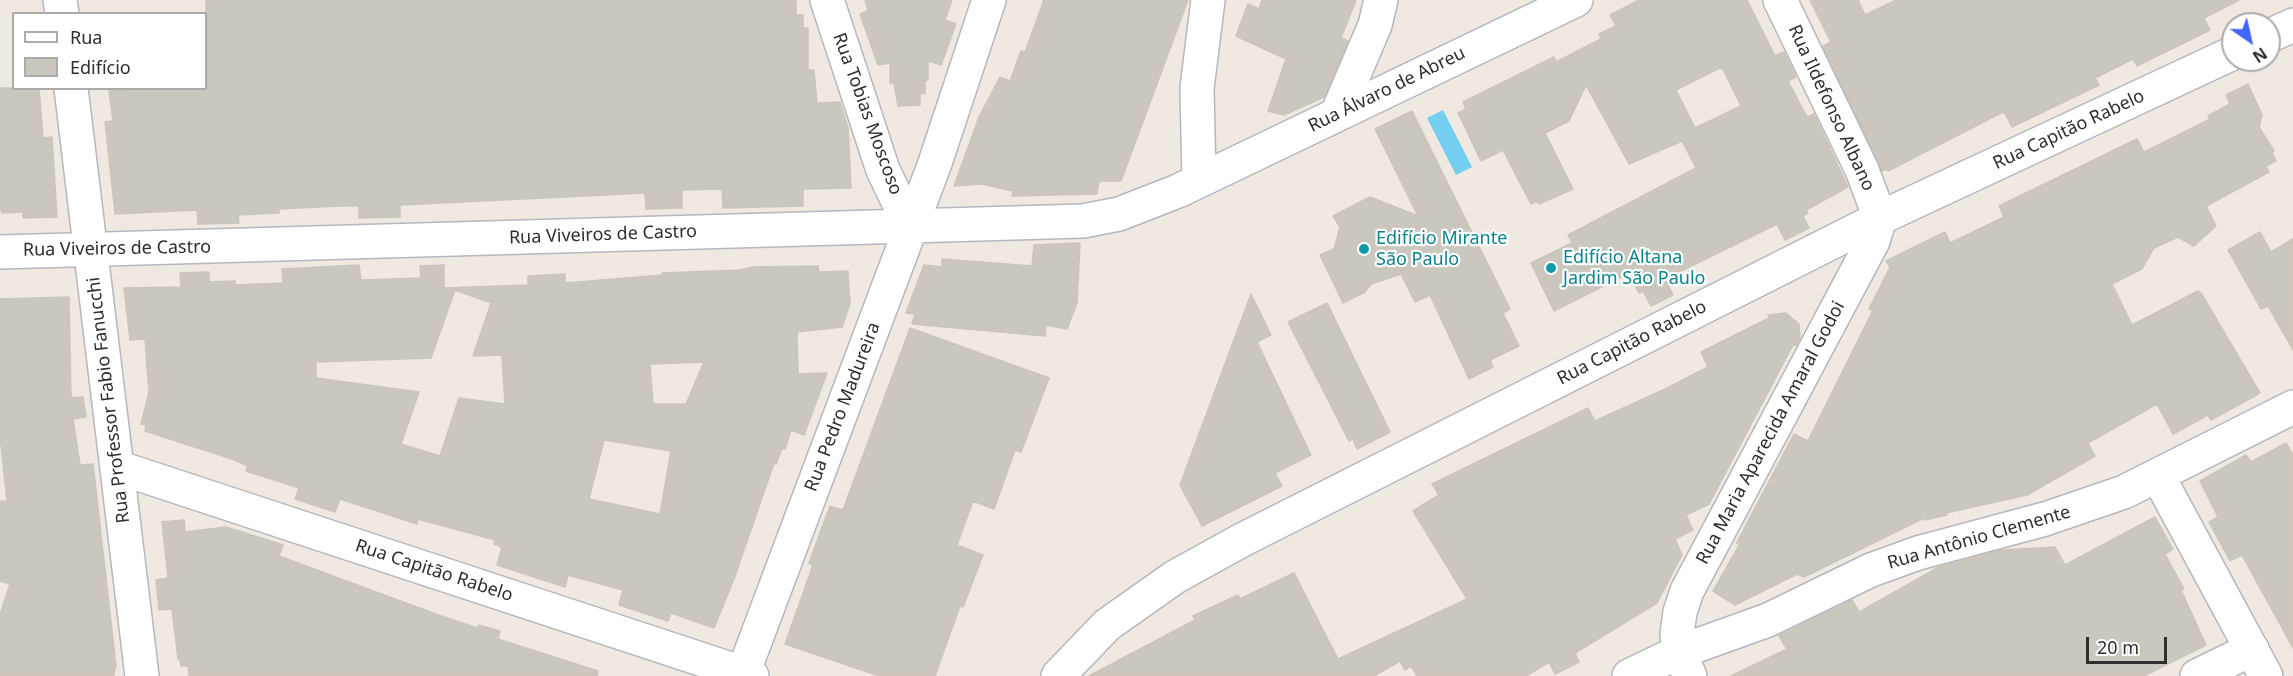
<!DOCTYPE html>
<meta charset="utf-8">
<style>
body{margin:0}
#map{position:relative;width:2293px;height:676px;overflow:hidden;background:#efe9e1;font-family:"Noto Sans",sans-serif}
canvas{display:block}
.legend{position:absolute;left:12px;top:12px;width:195px;height:78px;box-sizing:border-box;background:#fff;border:2px solid #ababab;margin:0;padding:8px 10px;list-style:none;font-size:18px;color:#2e2e2e}
.legend li{display:flex;align-items:center;gap:12px;height:30px}
.legend b{width:30px;border:2px solid #ababab}
.north{position:absolute;left:2221px;top:12px;width:60px;height:60px;box-sizing:border-box;background:#fff;border:2px solid #ababab;border-radius:50%;rotate:146deg;font-size:16px;font-weight:700;line-height:24px;text-align:center;color:#2e2e2e}
.north::after{content:'';display:block;margin:auto;width:21px;height:27px;background:#4264fb;clip-path:polygon(50% 0,100% 100%,50% 72%,0 100%)}
.scale{position:absolute;left:2086px;top:637px;width:81px;height:27px;box-sizing:border-box;border:3px solid #2e2e2e;border-top:0;padding-left:8px;font-size:18px;line-height:21px;white-space:nowrap;color:#2e2e2e;-webkit-text-stroke:4px #fff;paint-order:stroke}
</style>
<div id="map">
<canvas width="2293" height="676"></canvas>
<ul class="legend">
<li><b style="height:8px;background:#fff"></b>Rua</li>
<li><b style="height:16px;background:#cbc7bf"></b>Edifício</li>
</ul>
<div class="north">N</div>
<div class="scale">20 m</div>
</div>
<script>
const ctx = document.querySelector('canvas').getContext('2d');
ctx.lineJoin = 'round';
function paint(path, color) { ctx.fillStyle = color; ctx.fill(path, 'evenodd'); }
const poly = rows => new Path2D(rows.map(r => 'M' + r).join(''));
function trace(path, color, width, dash) { ctx.strokeStyle = color; ctx.lineWidth = width; ctx.lineCap = dash ? 'butt' : 'round'; ctx.setLineDash(dash || []); ctx.stroke(path); }
function write(font, color, halo, rows, align = 'center') {
  ctx.font = font + ' "Noto Sans",sans-serif'; ctx.lineWidth = 4.5; ctx.setLineDash([]); ctx.textBaseline = 'middle'; ctx.strokeStyle = halo; ctx.fillStyle = color; for (const [text, x, y, turn = 0] of rows) {
    ctx.save(); ctx.translate(x, y); ctx.rotate((+turn || 0) * Math.PI / 180); ctx.textAlign = isNaN(turn) ? turn : align; if (halo) ctx.strokeText(text, 0, 0); ctx.fillText(text, 0, 0); ctx.restore();
  }
}
paint(poly([
 [1443,110,1472,167,1456,175,1427,118]
]), '#75cff0');
const building = poly([
 [206,0,796,0,796,15,803,15,803,28,808,28,808,70,814,70,817,103,840,102,848,128,851,188,803,189,803,206,723,208,722,189,682,190,682,208,646,209,645,193,400,205,400,217,359,218,359,206,338,206,279,209,279,213,238,215,239,223,198,224,197,210,115,214,105,122,113,121,109,91,206,88,206,0],
 [865,0,952,0,945,20,956,24,941,65,928,61,928,80,925,80,925,94,920,93,920,105,898,106,894,83,890,83,890,63,878,65,860,14,868,11,865,0],
 [1044,0,1188,0,1121,181,1099,181,1097,194,1012,196,1013,191,981,184,954,186,979,117,1000,77,1010,81,1021,51,1025,52,1044,0],
 [1262,0,1356,0,1341,38,1348,41,1324,97,1284,115,1268,111,1286,59,1236,36,1248,4,1259,9,1262,0],
 [1639,0,1747,0,1775,56,1784,52,1796,77,1788,81,1807,117,1814,114,1848,187,1806,210,1808,213,1803,216,1809,228,1785,240,1777,224,1671,276,1665,279,1673,295,1651,306,1643,291,1639,293,1629,273,1554,311,1531,263,1572,243,1568,235,1696,168,1682,141,1629,164,1586,85,1569,121,1545,133,1573,189,1539,204,1537,201,1531,204,1503,150,1481,161,1458,113,1466,109,1463,102,1554,57,1556,62,1601,39,1599,34,1616,26,1610,15,1639,0],
 [1722,67,1741,106,1695,128,1676,90,1722,67],
 [1810,0,1858,0,1865,15,1896,0,2239,0,2204,18,2210,30,2137,66,2133,59,2095,78,2099,85,2012,127,2005,113,2001,113,1888,171,1887,169,1882,171,1823,46,1831,42,1810,0],
 [2248,84,2262,115,2259,127,2274,151,2272,153,2276,161,2266,166,2269,172,2206,206,2216,226,2194,246,2178,237,2154,248,2142,269,2112,284,2132,325,2198,291,2201,293,2260,393,2211,420,2208,415,2173,434,2157,404,2088,443,2095,456,2027,495,1946,513,1947,515,1925,520,1924,518,1804,577,1797,574,1735,605,1713,591,1742,540,1736,544,1794,434,1808,441,1873,310,1869,309,1890,267,1886,261,1945,232,1950,243,2004,217,1999,206,2137,139,2144,152,2210,119,2208,116,2230,104,2226,95,2248,84],
 [0,88,39,88,43,138,52,137,57,217,23,218,23,212,2,213,0,208,0,88],
 [1412,111,1510,309,1503,313,1519,346,1490,360,1493,367,1469,379,1430,295,1415,302,1401,274,1371,284,1365,292,1343,303,1320,255,1334,249,1340,227,1333,216,1370,197,1418,216,1375,129,1412,111],
 [2260,232,2271,252,2293,239,2293,350,2268,306,2261,309,2228,250,2260,232],
 [1080,243,1077,303,1067,329,1046,325,1045,336,912,324,915,314,906,313,924,265,942,267,942,259,1032,266,1034,245,1080,243],
 [359,265,361,280,421,278,420,266,444,265,444,288,528,285,528,276,565,274,565,283,662,275,662,273,740,270,753,267,814,266,818,266,819,272,848,271,850,304,842,327,797,332,798,374,827,373,804,435,791,430,785,449,782,448,776,464,774,463,734,579,714,628,671,613,668,621,619,605,623,590,568,575,565,587,497,565,502,547,494,544,495,540,418,519,417,524,340,499,335,512,295,499,299,488,246,471,248,466,232,459,145,431,146,425,141,424,149,392,145,339,130,340,124,288,181,287,180,273,209,272,209,282,235,281,235,285,283,283,282,269,359,265],
 [455,290,491,303,473,356,502,355,505,404,459,398,440,456,401,444,419,392,316,378,316,362,431,358,455,290],
 [704,362,686,404,653,404,650,364,704,362],
 [604,440,671,451,660,514,589,499,604,440],
 [1251,294,1271,335,1257,342,1311,455,1275,473,1282,486,1202,526,1180,485,1251,294],
 [69,297,71,398,83,397,86,417,73,419,80,465,93,464,116,666,113,676,0,676,0,614,10,584,0,581,0,501,7,501,0,436,0,299,69,297],
 [1327,303,1390,432,1357,449,1353,439,1349,441,1288,322,1327,303],
 [1786,313,1799,324,1800,338,1796,346,1793,345,1709,504,1686,515,1693,530,1675,539,1682,555,1657,603,1575,653,1579,662,1555,674,1549,662,1526,676,1417,676,1411,666,1405,670,1400,661,1374,676,1089,676,1195,620,1193,616,1238,595,1240,599,1294,573,1338,659,1467,599,1413,511,1439,495,1432,484,1588,408,1595,421,1665,389,1708,367,1701,352,1769,318,1768,315,1786,313],
 [910,328,1049,378,1021,452,1015,450,994,509,973,501,957,545,983,555,963,607,960,606,935,676,879,676,785,644,813,565,809,563,830,506,843,510,910,328],
 [2286,443,2293,455,2293,648,2242,555,2230,561,2209,522,2218,517,2200,481,2246,455,2251,462,2286,443],
 [2155,517,2173,549,2165,554,2184,589,2181,590,2206,645,2144,676,1731,676,1787,649,1779,636,1852,600,1859,612,1939,567,2002,550,2055,547,2065,565,2155,517],
 [184,520,185,532,226,527,283,545,279,556,441,616,478,628,479,625,500,631,498,639,598,671,597,676,189,676,188,666,181,666,180,659,178,659,172,609,159,610,156,580,168,578,162,522,184,520]
]);
paint(building, '#cbc7bf');
trace(building, '#cbc5ba', 1.5);
const minor = poly([
 [60,0,62,14],
 [827,0,883,170,910,226],
 [2269,36,2293,25],
 [71,88,142,676],
 [1337,114,1375,25,1381,0],
 [1199,181,1197,88,1208,0],
 [0,252,1083,221,1119,214,1178,191,1576,0],
 [117,467,752,676],
 [2158,476,2266,676],
 [742,676,935,163,989,0],
 [1058,676,1107,625,1175,577,1242,540,1880,218,2233,53],
 [1629,676,1679,652,1768,620,1871,570,1918,553,2045,519,2124,492,2293,407],
 [1690,676,1679,652,1677,634,1680,612,1687,591,1873,241,1880,218,1862,170,1780,0],
 [2197,676,2252,649]
]);
trace(minor, '#b4b7c1', 36);
trace(minor, '#fff', 33);
for (const [x, y, r, color] of [
 [1364,249,6,"#0f9aa8"],
 [1551,268,6,"#0f9aa8"]
]) { const dot = new Path2D(); dot.arc(x, y, r, 0, 2 * Math.PI); ctx.fillStyle = color; ctx.fill(dot); trace(dot, '#fff', 2); }
write('18px', '#2e2e2e', '#fff', [
 ["Rua Álvaro de Abreu",1387,90,-26],
 ["Rua Ildefonso Albano",1831,108,65],
 ["Rua Tobias Moscoso",867,114,70],
 ["Rua Capitão Rabelo",2069,130,-25],
 ["Rua Viveiros de Castro",603,235,-2],
 ["Rua Viveiros de Castro",117,249,-1],
 ["Rua Capitão Rabelo",1632,343,-27],
 ["Rua Professor Fabio Fanucchi",109,400,-97],
 ["Rua Pedro Madureira",843,407,-69],
 ["Rua Maria Aparecida Amaral Godoi",1771,433,-62],
 ["Rua Antônio Clemente",1979,538,-16],
 ["Rua Capitão Rabelo",434,571,18]
]);
write('18px', '#0d838f', '#fff', [
 ["Edifício Mirante",1376,239],
 ["São Paulo",1376,260],
 ["Edifício Altana",1563,258],
 ["Jardim São Paulo",1563,279]
], 'left');
</script>
